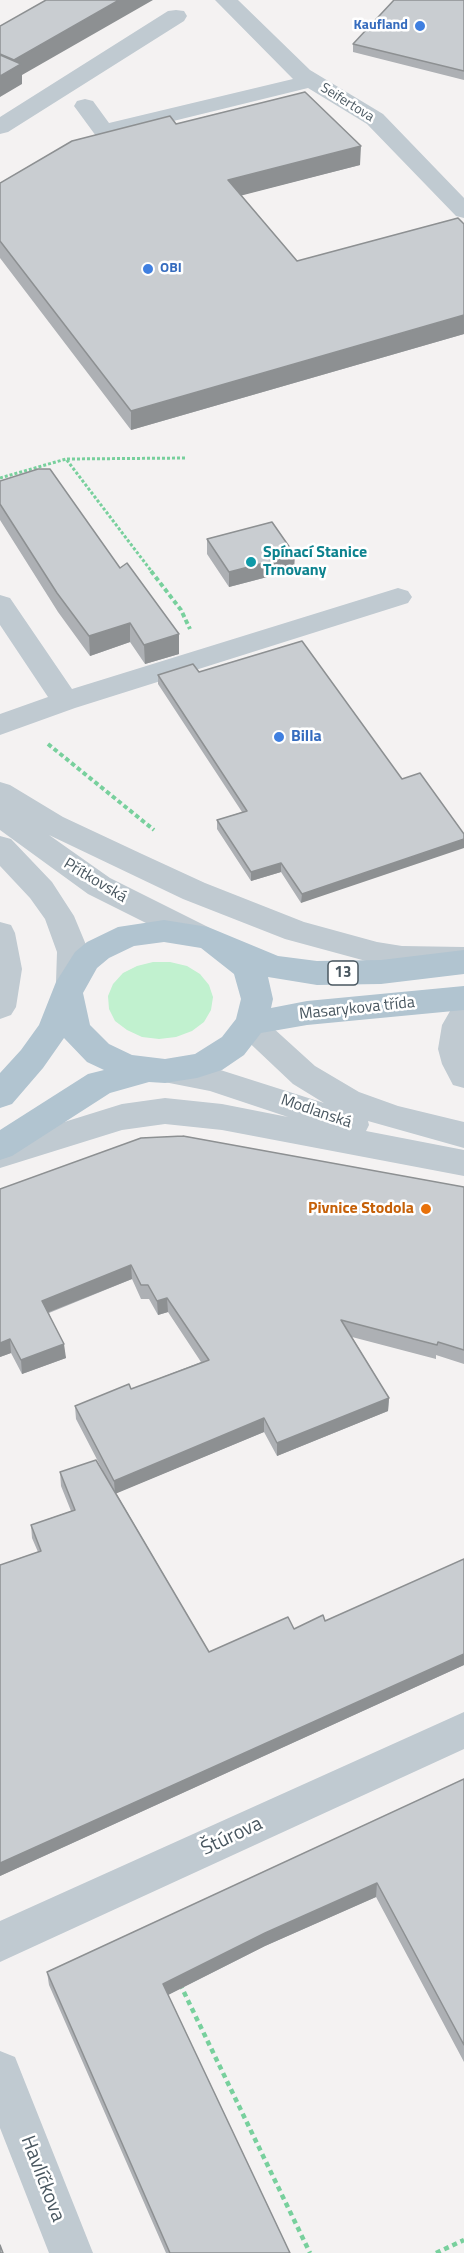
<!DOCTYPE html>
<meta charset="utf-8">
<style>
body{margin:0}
canvas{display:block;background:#f4f2f2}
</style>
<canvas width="464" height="2253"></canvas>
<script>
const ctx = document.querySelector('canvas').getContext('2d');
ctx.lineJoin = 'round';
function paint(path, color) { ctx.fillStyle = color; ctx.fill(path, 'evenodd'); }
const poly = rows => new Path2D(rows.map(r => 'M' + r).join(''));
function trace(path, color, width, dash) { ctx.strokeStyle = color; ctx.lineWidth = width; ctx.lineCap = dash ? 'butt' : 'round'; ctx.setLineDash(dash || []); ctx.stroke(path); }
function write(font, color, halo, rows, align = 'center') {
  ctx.font = font + ' "Titillium Web",sans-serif'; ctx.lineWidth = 5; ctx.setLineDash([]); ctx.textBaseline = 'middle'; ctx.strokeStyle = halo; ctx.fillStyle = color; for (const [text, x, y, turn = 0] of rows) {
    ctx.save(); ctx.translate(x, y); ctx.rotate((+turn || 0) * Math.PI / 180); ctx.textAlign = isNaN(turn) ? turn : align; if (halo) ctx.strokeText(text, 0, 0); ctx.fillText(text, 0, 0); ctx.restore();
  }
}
paint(poly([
 [153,962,170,962,187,966,200,974,209,985,213,997,211,1010,204,1022,192,1031,176,1037,159,1039,142,1037,127,1030,115,1021,109,1009,108,996,113,984,123,973,137,966]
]), '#c1f1cf');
trace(poly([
 [67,459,187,458],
 [0,478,66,459,152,572]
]), '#78d09d', 3, [3, 2]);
trace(poly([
 [151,571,181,610,190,629],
 [48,744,154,830]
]), '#78d09d', 4, [4.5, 3]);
trace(poly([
 [180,1984,310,2253],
 [436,2253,464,2240]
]), '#78d09d', 4.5, [5, 4]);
paint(poly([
 [215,0,238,0,310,70,383,114,464,198,464,218,456,216,367,124,308,88,104,138,96,136,74,106,77,101,85,99,93,101,109,123,293,79,215,0],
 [176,10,184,11,187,16,184,21,8,132,0,134,0,117,168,11,176,10],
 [398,588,408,591,412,597,408,603,75,708,0,735,0,714,48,697,0,625,0,595,10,598,72,689,398,588],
 [0,782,10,785,63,817,142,854,205,883,304,922,377,942,402,946,464,947,464,969,402,968,377,964,285,939,183,899,49,835,110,878,208,927,212,935,208,943,197,946,186,943,88,894,0,830,0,782],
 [0,836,11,839,52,882,74,916,89,952,88,982,83,990,72,994,61,990,56,982,57,952,45,919,30,898,0,866,0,836],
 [0,922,11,925,15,933,22,969,16,1007,11,1015,0,1019,0,922],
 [464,1002,464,1088,453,1085,442,1064,438,1049,442,1025,453,1006,464,1002],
 [250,1013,261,1017,315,1066,359,1092,398,1106,464,1122,464,1148,368,1121,369,1125,366,1131,464,1150,464,1176,222,1130,165,1124,122,1130,0,1168,0,1142,122,1104,165,1098,222,1104,288,1117,210,1091,154,1080,149,1071,154,1062,165,1059,211,1067,324,1103,293,1084,239,1033,234,1025,239,1017,250,1013],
 [464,1712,464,1749,0,1962,0,1921,464,1712],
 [0,2051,15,2057,93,2253,49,2253,0,2128,0,2051]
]), '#c0cad1');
paint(poly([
 [164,920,208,927,278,956,317,961,381,960,464,950,464,974,381,984,317,985,268,977,273,999,271,1008,307,1001,464,986,464,1010,307,1025,261,1033,244,1055,222,1070,197,1078,165,1083,149,1082,110,1093,12,1156,0,1160,0,1130,88,1074,104,1070,87,1062,64,1038,43,1068,12,1104,0,1108,0,1073,21,1050,39,1025,56,982,75,952,87,942,118,927,164,920],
 [164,942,201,948,234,974,241,999,236,1019,222,1037,195,1054,165,1059,132,1055,109,1044,90,1025,83,993,97,968,109,958,134,946,164,942]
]), '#b1c4d0');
paint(poly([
 [464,0,464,80,353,52,353,44],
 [176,124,360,165,241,195,297,261,464,224,464,334,131,430,0,258,0,183],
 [0,481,179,654,145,664,130,642,90,656,58,612,0,520],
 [207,539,294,570,229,587,207,554],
 [199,672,402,779,301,903,281,872,251,881,217,829,217,820,242,812,158,684,158,675],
 [464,1187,464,1364,436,1355,436,1359,352,1337,389,1398,388,1411,277,1456,264,1432,116,1493,209,1652,325,1621,464,1665,0,1876,0,1565,38,1552,32,1538,31,1525,71,1511,61,1486,60,1472,103,1471,76,1419,75,1406,131,1389,201,1362,168,1312,158,1315,149,1299,141,1299,132,1279,49,1313,66,1358,22,1374,11,1353,0,1357,0,1189],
 [464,1779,464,2062,376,1897,265,1946,168,1995,290,2253,166,2253,49,1985,47,1972]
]), '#adb0b4');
paint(poly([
 [119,0,153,0,22,75,22,84,0,97,0,76,14,68,14,60],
 [361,146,360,165,228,199,228,180],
 [464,315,464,334,131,430,131,411],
 [295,555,294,570,229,587,229,572],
 [130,623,130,642,90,656,89,636],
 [179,634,179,654,145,664,144,645],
 [464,839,464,848,301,903,302,894],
 [281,863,281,872,251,881,251,872],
 [131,1265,132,1279,44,1314,42,1301],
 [167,1298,168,1312,158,1315,157,1301],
 [10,1339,11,1353,0,1357,0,1343],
 [64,1344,66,1358,22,1374,21,1360],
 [389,1398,388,1411,277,1456,277,1443],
 [264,1418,264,1432,115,1494,114,1481],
 [464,1654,464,1665,0,1876,0,1863],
 [377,1883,376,1897,265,1946,164,1997,163,1984,265,1933]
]), '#8d9092');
const building = poly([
 [46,0,119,0,14,60,0,54,0,26,46,0],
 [394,0,464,0,464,71,353,44,394,0],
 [0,55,21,64,0,76,0,55],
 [305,92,361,146,228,180,297,261,458,218,464,224,464,315,131,411,0,241,0,183,72,141,170,116,176,124,305,92],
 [38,469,50,469,120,568,127,563,179,634,144,645,130,623,89,636,57,593,0,504,0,481,38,469],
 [272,522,295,555,229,572,207,539,272,522],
 [302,641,402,779,420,773,464,834,464,839,302,894,281,863,251,872,217,820,247,811,158,675,193,664,199,672,302,641],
 [183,1136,464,1187,464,1350,438,1342,437,1345,341,1320,389,1398,277,1443,264,1418,114,1481,75,1406,129,1384,131,1389,209,1360,167,1298,157,1301,148,1285,141,1285,131,1265,42,1301,64,1344,21,1360,10,1339,0,1343,0,1189,141,1138,183,1136],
 [96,1460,209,1652,288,1617,294,1629,323,1615,325,1621,464,1559,464,1654,0,1863,0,1565,41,1551,31,1525,75,1510,60,1472,96,1460],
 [464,1779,464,2045,377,1883,265,1933,163,1984,290,2253,170,2253,47,1972,464,1779],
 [0,2245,3,2253,0,2253,0,2245]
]);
paint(building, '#c9cdd1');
trace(building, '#8d9092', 1.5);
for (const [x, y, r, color] of [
 [420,26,6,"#3f7fe0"],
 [148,269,6,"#3f7fe0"],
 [251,562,6,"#0f9aa8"],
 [279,737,6,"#3f7fe0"],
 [426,1209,6,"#e8710a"]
]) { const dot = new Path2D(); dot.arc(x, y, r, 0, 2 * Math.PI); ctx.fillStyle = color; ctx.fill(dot); trace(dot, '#fff', 2); }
write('bold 14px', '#366cbe', '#fff', [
 ["Kaufland",408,26],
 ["OBI",160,269,"left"]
], 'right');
write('14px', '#495760', '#fff', [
 ["Seifertova",347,103,32]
]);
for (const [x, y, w] of [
 [343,973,30]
]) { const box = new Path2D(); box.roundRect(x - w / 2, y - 12, w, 24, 4.5); ctx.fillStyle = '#fff'; ctx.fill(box); trace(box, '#495760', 1.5); }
write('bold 15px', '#495760', null, [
 ["13",343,973]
]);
write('bold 16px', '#0d838f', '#fff', [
 ["Spínací Stanice",263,553],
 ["Trnovany",263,571]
], 'left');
write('bold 16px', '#366cbe', '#fff', [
 ["Billa",291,737]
], 'left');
write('16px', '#495760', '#fff', [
 ["Přítkovská",95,881,31],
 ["Masarykova třída",357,1009,-6],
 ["Modlanská",316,1112,19]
]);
write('bold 16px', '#c56008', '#fff', [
 ["Pivnice Stodola",414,1209]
], 'right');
write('20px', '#495760', '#fff', [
 ["Štúrova",232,1837,-25],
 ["Havlíčkova",42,2179,69]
]);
</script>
